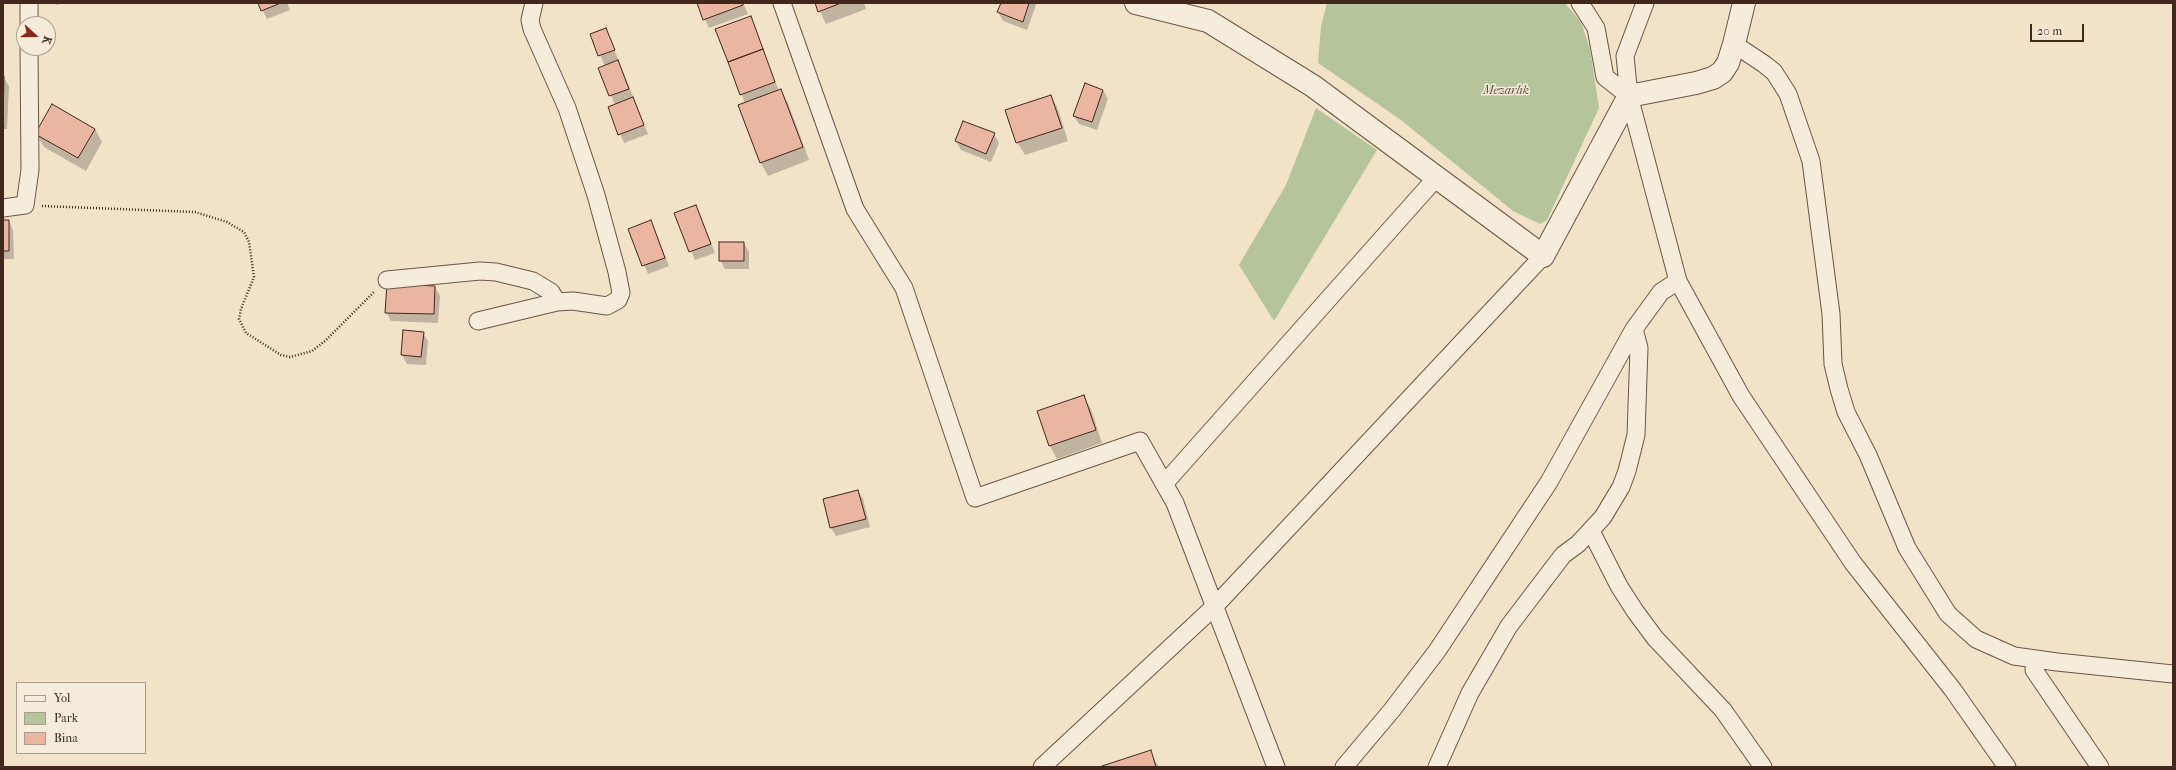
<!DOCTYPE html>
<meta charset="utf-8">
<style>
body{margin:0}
#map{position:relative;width:2176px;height:770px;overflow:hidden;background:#f1e2c8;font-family:"IM FELL French Canon",serif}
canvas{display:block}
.frame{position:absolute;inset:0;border:4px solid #41271c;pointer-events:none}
.legend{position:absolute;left:16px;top:682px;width:130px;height:72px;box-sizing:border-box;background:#f6ecdb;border:1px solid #ae9d8f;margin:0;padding:5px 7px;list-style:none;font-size:12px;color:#41271c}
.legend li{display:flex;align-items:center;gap:8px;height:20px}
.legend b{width:20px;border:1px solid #ae9d8f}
.north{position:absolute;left:16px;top:16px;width:40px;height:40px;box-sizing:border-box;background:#f6ecdb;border:1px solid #ae9d8f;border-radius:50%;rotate:111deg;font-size:11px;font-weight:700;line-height:16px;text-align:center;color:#41271c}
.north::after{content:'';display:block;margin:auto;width:14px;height:18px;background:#8f2418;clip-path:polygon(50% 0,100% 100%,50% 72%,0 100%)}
.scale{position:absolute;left:2030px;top:24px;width:54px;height:18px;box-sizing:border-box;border:2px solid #41271c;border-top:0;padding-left:5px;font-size:12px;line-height:14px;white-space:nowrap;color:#41271c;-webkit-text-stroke:3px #f6ecdb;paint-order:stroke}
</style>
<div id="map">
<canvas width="2176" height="770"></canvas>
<div class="frame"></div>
<ul class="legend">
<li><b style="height:5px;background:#f6ecdb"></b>Yol</li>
<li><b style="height:11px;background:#b5c49a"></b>Park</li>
<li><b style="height:11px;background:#eab6a2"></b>Bina</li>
</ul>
<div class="north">K</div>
<div class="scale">20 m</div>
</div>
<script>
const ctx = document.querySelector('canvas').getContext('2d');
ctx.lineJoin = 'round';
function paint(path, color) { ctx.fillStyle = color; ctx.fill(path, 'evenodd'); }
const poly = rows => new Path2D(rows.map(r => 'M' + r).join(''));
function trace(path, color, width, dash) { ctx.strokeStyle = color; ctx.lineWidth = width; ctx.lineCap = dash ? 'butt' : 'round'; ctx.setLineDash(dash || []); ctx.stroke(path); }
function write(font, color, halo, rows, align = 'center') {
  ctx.font = font + ' "IM FELL French Canon",serif'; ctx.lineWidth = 3; ctx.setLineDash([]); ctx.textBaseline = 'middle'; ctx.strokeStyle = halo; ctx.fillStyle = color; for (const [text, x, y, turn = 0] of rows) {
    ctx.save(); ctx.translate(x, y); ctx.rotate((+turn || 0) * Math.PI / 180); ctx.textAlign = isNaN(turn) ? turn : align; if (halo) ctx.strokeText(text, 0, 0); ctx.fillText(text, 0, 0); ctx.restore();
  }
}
paint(poly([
 [1327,3,1565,3,1581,22,1590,49,1599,108,1547,220,1540,224,1513,211,1401,120,1318,63,1321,26],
 [1316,108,1377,150,1274,321,1239,265,1286,185]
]), '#b5c49a');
paint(poly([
 [55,3,65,3,56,5],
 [259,3,287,3,290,10,267,19],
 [698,3,743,3,748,14,709,28],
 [816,3,864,3,866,9,826,24],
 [1002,3,1035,3,1036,5,1027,30,1003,21,998,12],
 [750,17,779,91,781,90,788,103,809,160,768,176,761,163,739,105,745,103,717,29],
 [606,29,648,134,624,143,609,107,615,105,600,68,605,66,591,34],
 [3,77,9,86,7,129,3,129],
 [1103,90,1108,99,1097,130,1079,124,1074,116],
 [1051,96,1058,109,1068,141,1025,155,1017,142],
 [95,129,102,142,86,171,44,147,36,134],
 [994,134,999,143,991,162,961,150,956,141],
 [696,206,715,253,695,260,676,214],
 [3,221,9,221,13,230,14,259,3,259],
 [651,221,669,266,648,274,630,230],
 [744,243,749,252,749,269,725,269,720,260],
 [435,287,440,296,438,323,391,321,386,312],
 [404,331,423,333,428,341,426,365,407,364,402,355],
 [1083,396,1091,409,1102,443,1057,459,1050,446,1038,412],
 [858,491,863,499,870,527,836,536,831,528],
 [1150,752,1159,767,1103,767]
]), '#0003');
const building = poly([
 [258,3,281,3,261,11,258,3],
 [697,3,743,3,743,5,703,20,697,3],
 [815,3,841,3,818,12,815,3],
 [1001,3,1029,3,1023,22,997,12,1001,3],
 [751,16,763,49,728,62,715,29,751,16],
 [606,28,615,50,598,56,590,34,606,28],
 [763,49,775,82,740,95,728,62,763,49],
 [618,60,629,89,609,96,598,68,618,60],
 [3,76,4,76,3,116,3,76],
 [1085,83,1103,90,1092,122,1073,116,1085,83],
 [781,89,803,147,760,163,738,105,781,89],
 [1051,95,1062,128,1016,143,1005,110,1051,95],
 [633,97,644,125,618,135,608,107,633,97],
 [52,104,95,129,78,158,35,134,52,104],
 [963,121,995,133,986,154,955,141,963,121],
 [696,205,711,244,689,252,674,213,696,205],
 [3,220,9,220,9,251,3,251,3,220],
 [651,220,665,258,642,266,628,229,651,220],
 [719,242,744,242,744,261,719,261,719,242],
 [387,284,435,286,434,314,385,313,387,284],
 [403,330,424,332,421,357,401,355,403,330],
 [1084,395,1096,430,1049,446,1037,411,1084,395],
 [858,490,866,519,830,528,823,499,858,490],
 [1151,750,1156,767,1099,767,1151,750]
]);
paint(building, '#eab6a2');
trace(building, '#41271c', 1);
const minor = poly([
 [29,3,29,24],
 [782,3,855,209,904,288,975,498,1140,441,1175,503,1276,767],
 [1580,3,1596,28,1605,77,1629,96,1625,56,1645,3],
 [1734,44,1764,64,1774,72,1788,94,1811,161,1831,314,1833,364,1839,389,1846,412,1868,455,1907,548,1948,614,1976,639,2014,656,2057,662,2173,674],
 [3,208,25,205,30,170,29,48],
 [387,280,480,271,496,272,533,281,551,292,557,302],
 [1678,281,1741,396,1853,563,1953,690,2007,767],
 [478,321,557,302,573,301,607,306,618,300,621,293,617,272,596,195,567,108,532,29,530,20,534,3],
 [1164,484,1436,178],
 [1591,531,1619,586,1635,611,1655,638,1723,710,1763,767],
 [2035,659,2034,670,2100,767],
 [1042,767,1215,606,1543,256],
 [1344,767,1392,710,1437,651,1549,482,1634,329,1661,292,1678,281,1629,96],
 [1437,767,1470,693,1509,626,1563,555,1578,544,1603,517,1621,487,1627,471,1636,435,1639,348,1634,329]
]);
const tertiary = poly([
 [1136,3,1208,21,1313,86,1543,256,1629,96,1696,83,1713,78,1722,72,1728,63,1734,44,1744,3]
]);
trace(minor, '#6d5647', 19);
trace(tertiary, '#6d5647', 24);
trace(poly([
 [42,206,195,212,227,222,244,232,249,242,254,277,241,309,239,319,246,333,281,355,290,357,312,351,325,341,375,291]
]), '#41271c', 2.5, [1, 2]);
trace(minor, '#f6ecdb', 17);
trace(tertiary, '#f6ecdb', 22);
write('italic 12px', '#5e4e3c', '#f6ecdb', [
 ["Mezarlık",1506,91]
]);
</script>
